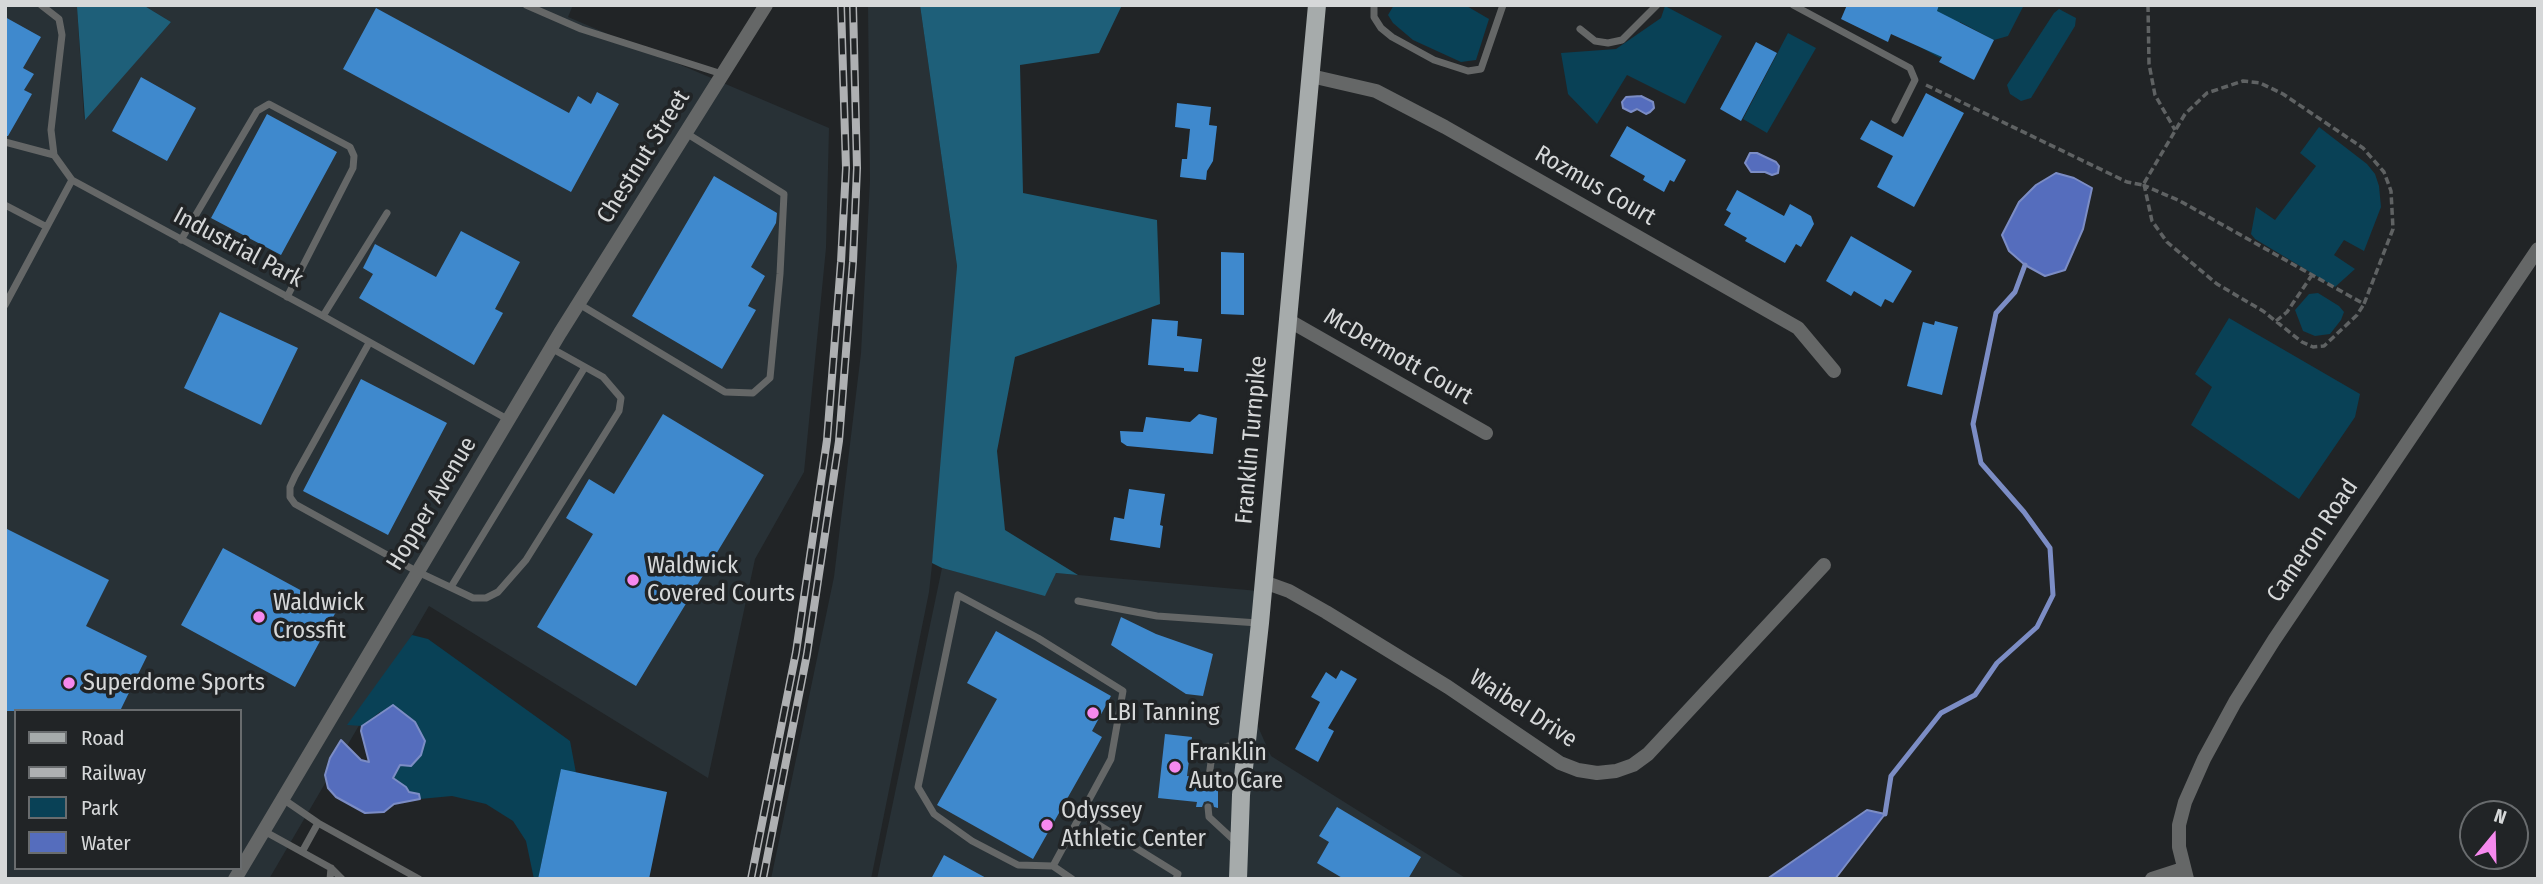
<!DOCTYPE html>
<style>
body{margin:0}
#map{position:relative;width:2543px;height:884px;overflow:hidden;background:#212426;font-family:"Fira Sans Condensed",sans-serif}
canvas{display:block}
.frame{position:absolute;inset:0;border:7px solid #d6d8d9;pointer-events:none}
.legend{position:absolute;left:14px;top:709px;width:228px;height:161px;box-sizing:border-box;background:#212426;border:2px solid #696c6e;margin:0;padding:9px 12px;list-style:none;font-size:21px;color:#d6d8d9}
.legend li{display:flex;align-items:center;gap:14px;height:35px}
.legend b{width:35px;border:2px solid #696c6e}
.north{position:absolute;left:2459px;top:800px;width:70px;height:70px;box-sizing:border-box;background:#212426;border:2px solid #696c6e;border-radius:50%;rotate:19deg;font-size:19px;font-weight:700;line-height:28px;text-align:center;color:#d6d8d9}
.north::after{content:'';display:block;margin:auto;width:24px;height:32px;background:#f689ee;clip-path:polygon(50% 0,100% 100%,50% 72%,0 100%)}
</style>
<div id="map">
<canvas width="2543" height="884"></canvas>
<div class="frame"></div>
<ul class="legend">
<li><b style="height:9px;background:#a6abab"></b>Road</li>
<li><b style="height:9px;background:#aeb0b2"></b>Railway</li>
<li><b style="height:19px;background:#094156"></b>Park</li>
<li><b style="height:19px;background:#556dbd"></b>Water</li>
</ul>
<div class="north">N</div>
</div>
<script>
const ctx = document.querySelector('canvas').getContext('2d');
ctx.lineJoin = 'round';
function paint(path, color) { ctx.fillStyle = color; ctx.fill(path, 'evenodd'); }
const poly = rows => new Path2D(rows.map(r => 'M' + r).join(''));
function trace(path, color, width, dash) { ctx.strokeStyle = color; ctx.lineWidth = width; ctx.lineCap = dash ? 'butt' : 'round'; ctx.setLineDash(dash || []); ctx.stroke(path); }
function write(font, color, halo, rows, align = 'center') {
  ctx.font = font + ' "Fira Sans Condensed",sans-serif'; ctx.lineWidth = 7; ctx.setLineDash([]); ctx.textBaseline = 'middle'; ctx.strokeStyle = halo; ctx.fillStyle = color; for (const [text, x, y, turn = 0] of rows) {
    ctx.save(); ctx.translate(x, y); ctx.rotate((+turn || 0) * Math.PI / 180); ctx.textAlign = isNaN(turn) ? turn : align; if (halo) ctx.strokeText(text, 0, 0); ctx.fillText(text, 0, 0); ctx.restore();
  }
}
paint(poly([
 [5,5,77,6,84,119,171,22,143,5,573,5,568,17,829,128,826,248,804,472,755,559,708,778,429,606,269,879,5,879],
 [16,711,240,711,240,868,16,868],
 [868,5,920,5,957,266,947,430,929,592,871,879,771,879,834,577,861,353,870,181],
 [942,568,1045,595,1056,573,1270,592,1255,720,1271,756,1467,879,877,879]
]), '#283136');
paint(poly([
 [1394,5,1465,5,1489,19,1476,60,1461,62,1413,40,1393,23,1388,15],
 [1939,5,2024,5,2008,36,1994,40,1960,22,1940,58,1920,47],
 [1665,6,1722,36,1685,104,1627,75,1597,124,1568,94,1561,53,1616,49,1661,18],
 [2059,9,2076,18,2075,26,2031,98,2021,101,2010,94,2007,85,2054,13],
 [1788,33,1816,48,1767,133,1743,119],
 [2319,127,2367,164,2375,174,2379,186,2381,207,2364,251,2344,240,2334,255,2355,269,2335,287,2255,239,2251,234,2256,207,2275,220,2316,166,2300,153],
 [2318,293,2339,306,2344,312,2341,320,2330,334,2315,336,2303,331,2295,310,2309,294],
 [2229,318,2360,394,2355,417,2299,499,2191,425,2212,387,2195,374],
 [412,635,428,639,570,741,576,773,561,770,538,879,534,879,526,841,513,821,486,804,452,796,420,799,419,794,409,793,406,787,393,778,400,765,380,712,362,726,347,725]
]), '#094156');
paint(poly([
 [74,5,143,5,171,22,85,120,77,7],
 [920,5,1122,5,1099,53,1020,65,1023,193,1157,220,1160,304,1015,357,997,451,1005,530,1078,575,1056,573,1045,596,942,568,932,563,957,266]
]), '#1e5f79');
const water = poly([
 [1641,96,1653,102,1654,108,1650,112,1646,114,1637,109,1631,112,1623,108,1622,102,1626,97,1641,96],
 [1750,153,1757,153,1776,162,1779,166,1778,173,1772,175,1765,172,1751,172,1745,163,1750,153],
 [2056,173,2074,178,2092,188,2083,229,2065,270,2045,276,2025,265,2009,251,2002,235,2019,202,2036,185,2056,173],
 [393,705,415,722,425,741,421,755,411,766,400,765,393,778,406,787,409,792,419,794,420,799,394,804,384,812,365,813,336,797,328,788,325,775,330,758,341,740,361,760,369,762,361,731,362,726,393,705],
 [1867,810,1885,814,1835,879,1767,879,1867,810]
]);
paint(water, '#556dbd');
trace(water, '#7c8dc5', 2);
trace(poly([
 [1885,814,1891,776,1941,713,1975,695,1997,663,2037,627,2053,595,2050,548,2024,512,1981,463,1973,424,1996,313,2015,292,2025,265]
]), '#7c8dc5', 5);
paint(poly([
 [1847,5,1939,5,1937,11,1994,40,1974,80,1939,62,1942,57,1891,34,1888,42,1841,19],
 [376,8,569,113,578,96,591,104,597,92,619,104,571,192,343,69],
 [5,17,41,37,23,68,34,74,24,90,32,94,8,136,5,136],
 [1756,42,1777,53,1741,121,1720,109],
 [141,77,196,108,167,161,112,131],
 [1926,93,1964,113,1914,207,1877,187,1893,156,1860,139,1871,120,1903,137],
 [1177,103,1211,107,1209,125,1217,126,1213,161,1207,171,1206,180,1180,177,1182,159,1187,159,1190,129,1175,127],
 [267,114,337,152,281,255,211,218],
 [1627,126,1686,160,1674,182,1670,180,1664,192,1643,180,1645,176,1610,156],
 [714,176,777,213,776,223,751,267,765,276,748,306,756,310,722,369,632,316],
 [1737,190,1784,216,1790,204,1811,216,1814,224,1801,247,1796,244,1785,263,1745,241,1747,238,1724,225,1731,213,1726,210],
 [461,231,520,262,495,309,503,313,474,365,359,298,373,274,363,268,375,244,436,277],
 [1851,236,1912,271,1893,303,1885,299,1881,307,1854,291,1851,296,1826,281],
 [1221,252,1244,253,1244,315,1221,314],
 [220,312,298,348,261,425,184,388],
 [1152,319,1178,321,1177,336,1202,339,1198,372,1184,371,1184,368,1148,365],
 [1935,321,1958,327,1942,395,1907,386,1923,322,1934,325],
 [361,379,447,423,388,535,303,491],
 [663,414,764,475,636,686,537,627,593,534,566,518,589,479,614,494],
 [1199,414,1217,418,1213,454,1127,446,1121,442,1120,431,1143,432,1146,417,1190,422],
 [1129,489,1165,494,1160,525,1163,526,1160,548,1110,540,1114,517,1124,519],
 [5,528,109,580,86,626,147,656,120,711,5,711],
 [223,548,337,610,295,687,181,625],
 [1121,617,1156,634,1213,654,1203,696,1186,694,1111,645],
 [996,631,1111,696,1092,731,1102,737,1033,859,937,805,997,699,967,683],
 [1341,670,1357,679,1328,728,1334,731,1318,762,1295,749,1320,702,1311,697,1326,672,1336,679],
 [1165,734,1192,737,1187,776,1203,777,1205,781,1209,783,1218,778,1218,808,1214,807,1213,803,1208,801,1204,802,1202,807,1196,807,1197,802,1158,798],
 [561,769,667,792,649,879,538,879],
 [1337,807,1421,857,1408,879,1344,879,1317,863,1329,842,1319,836],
 [944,855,988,879,931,879]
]), '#3f89cd');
trace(poly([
 [2148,5,2149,64,2155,95,2175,130],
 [1926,85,2127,182,2143,185,2185,114,2207,93,2243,81,2260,83,2283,94,2363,148,2384,172,2391,191,2393,229,2364,304,2180,201,2143,185],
 [2144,184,2152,221,2167,242,2217,284,2263,311,2302,342,2313,347,2324,346,2357,315,2364,304],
 [2276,321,2287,312,2312,275]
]), '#5f6263', 3.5, [7, 3.5]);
trace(poly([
 [41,5,59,19,62,35,51,130,54,155,72,180],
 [526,5,581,29,722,74],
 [1374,5,1374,17,1381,28,1392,37,1434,60,1468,71,1481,69,1503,5],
 [1793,5,1910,68,1915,80,1895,120],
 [1580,29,1595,41,1608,43,1622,40,1657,5],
 [5,142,54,155],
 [5,205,47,227],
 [181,240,257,111,269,104,350,147,354,156,353,168,287,297],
 [579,304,725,392,753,393,770,378,780,274,784,194,686,133],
 [5,305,72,180,323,316,509,420],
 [323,316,387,213],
 [369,343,295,476,290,487,290,497,295,504,418,572,473,598,486,598,498,592,526,560,619,411,621,398,603,377,551,348],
 [451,587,585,367],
 [1078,601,1157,616,1258,623],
 [1209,777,1211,762,1222,748,1228,746,1245,748],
 [283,799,318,823,419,879],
 [1208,807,1209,817,1237,843],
 [1081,814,1178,874,1176,879],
 [264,831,331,868,342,879],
 [302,852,318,823],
 [1053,866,1111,759,1123,691,1038,638,958,595,918,787,934,814,972,841,1018,865,1053,866,1072,879],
 [330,879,331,868]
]), '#656767', 7);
trace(poly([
 [1311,76,1376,91,1445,127,1798,328,1834,371],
 [1288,320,1486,433],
 [1264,582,1289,591,1326,612,1448,687,1560,763,1578,770,1597,773,1616,771,1633,765,1648,754,1824,565],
 [2152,879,2183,869],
 [2187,879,2179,847,2179,825,2185,802,2204,759,2235,702,2274,640,2538,249]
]), '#656767', 14);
trace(poly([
 [235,879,560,333,766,5]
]), '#656767', 14);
trace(poly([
 [1238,879,1241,795,1260,623,1317,5]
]), '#a6abab', 18);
const rail = poly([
 [751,879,796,652,827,440,841,262,846,168,841,5],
 [763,879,807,654,839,441,853,262,857,168,853,5]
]);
trace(rail, '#aeb0b2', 8);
trace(rail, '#212426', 5, [16]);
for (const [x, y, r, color] of [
 [633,580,7,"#f689ee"],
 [259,617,7,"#f689ee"],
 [69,683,7,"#f689ee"],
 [1093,713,7,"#f689ee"],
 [1175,767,7,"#f689ee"],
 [1047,825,7,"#f689ee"]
]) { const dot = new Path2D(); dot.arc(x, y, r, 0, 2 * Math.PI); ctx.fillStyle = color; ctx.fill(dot); trace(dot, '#212426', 2.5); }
write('24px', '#d6d8d9', '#212426', [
 ["Chestnut Street",644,157,-58],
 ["Rozmus Court",1595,186,30],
 ["Industrial Park",238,248,28],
 ["McDermott Court",1398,357,30],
 ["Franklin Turnpike",1252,440,-85],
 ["Hopper Avenue",432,504,-59],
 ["Cameron Road",2313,541,-56],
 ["Waibel Drive",1523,709,33]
]);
write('24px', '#d6d8d9', '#212426', [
 ["Waldwick",647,566],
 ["Covered Courts",647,594],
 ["Waldwick",273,603],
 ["Crossfit",273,631],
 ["Superdome Sports",83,683],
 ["LBI Tanning",1107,713],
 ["Franklin",1189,753],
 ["Auto Care",1189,781],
 ["Odyssey",1061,811],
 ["Athletic Center",1061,839]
], 'left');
</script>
